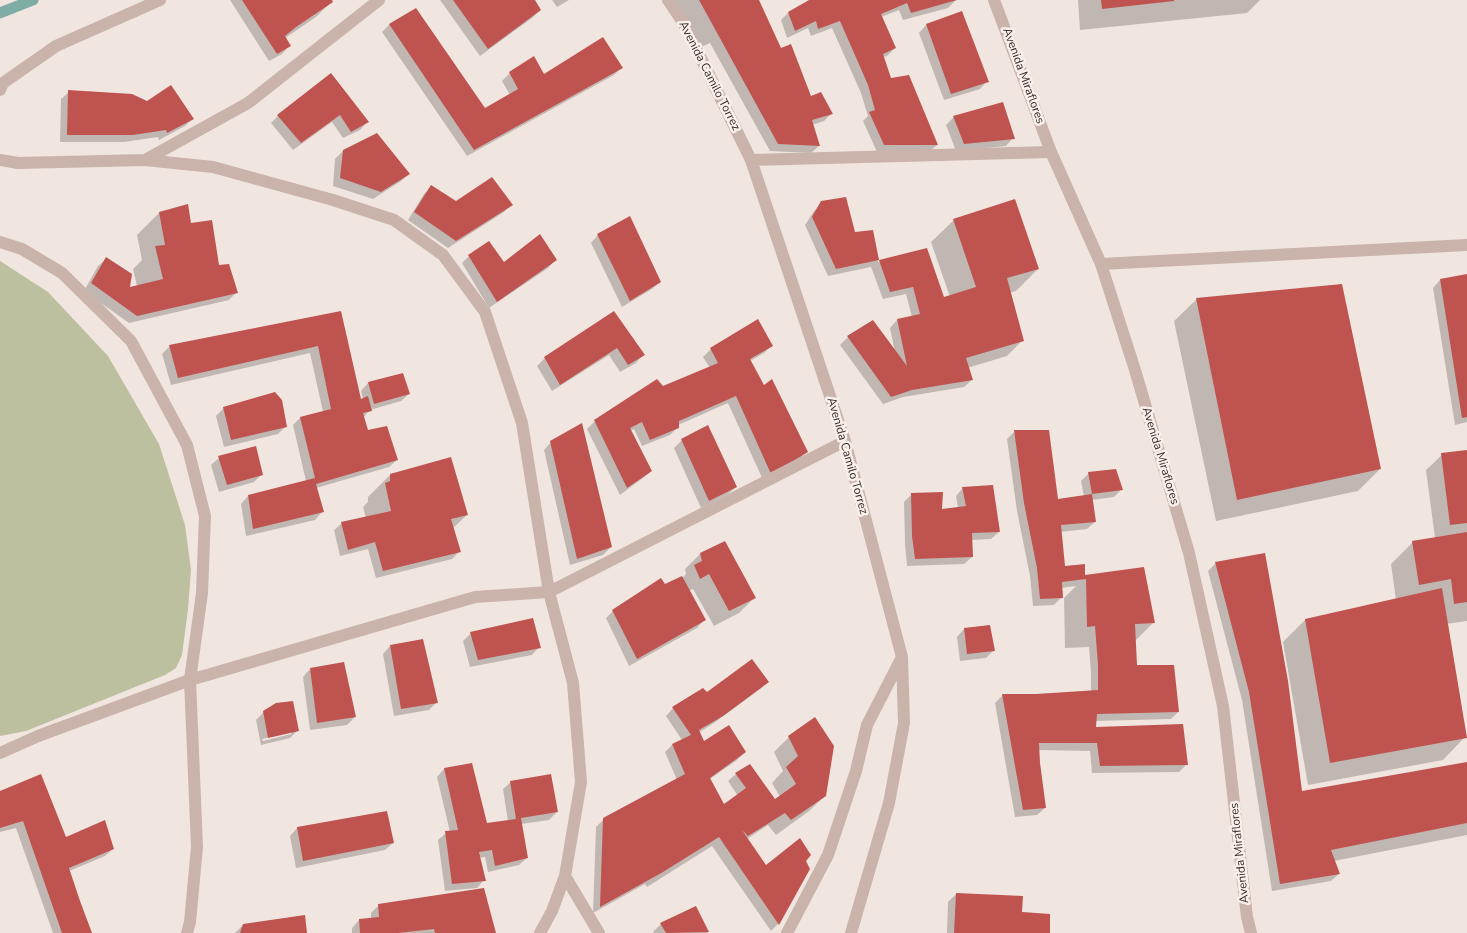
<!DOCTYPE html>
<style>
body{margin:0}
canvas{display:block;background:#f1e5df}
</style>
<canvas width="1467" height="933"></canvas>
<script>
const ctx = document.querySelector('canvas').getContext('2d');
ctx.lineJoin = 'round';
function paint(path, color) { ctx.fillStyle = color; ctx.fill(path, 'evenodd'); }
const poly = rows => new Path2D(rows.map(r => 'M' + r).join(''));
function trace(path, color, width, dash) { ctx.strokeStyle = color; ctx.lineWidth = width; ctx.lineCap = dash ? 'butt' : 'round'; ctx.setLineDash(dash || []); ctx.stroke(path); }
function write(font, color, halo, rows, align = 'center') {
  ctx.font = font + ' "Nunito Sans",sans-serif'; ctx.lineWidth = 5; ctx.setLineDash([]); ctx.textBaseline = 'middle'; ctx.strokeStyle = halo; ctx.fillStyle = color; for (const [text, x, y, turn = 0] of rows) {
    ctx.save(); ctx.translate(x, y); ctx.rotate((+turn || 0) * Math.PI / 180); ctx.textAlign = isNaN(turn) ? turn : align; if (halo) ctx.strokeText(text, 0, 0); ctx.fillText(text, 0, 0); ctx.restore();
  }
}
paint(poly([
 [0,261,48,292,108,356,159,444,185,525,191,570,188,609,182,655,176,668,165,675,26,731,0,736]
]), '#bcc09f');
paint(poly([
 [230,0,330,0,331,2,316,17,285,38,289,46,282,54,269,61],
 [440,0,534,0,540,10,532,18,480,56],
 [552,0,569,0,557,7],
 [675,0,758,0,780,50,810,98,831,114,824,121,812,125,819,146,811,153,770,151,710,43,701,47],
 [812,0,956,0,948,8,903,20,899,10,881,17,895,48,887,56,883,57,890,79,937,145,929,152,877,152,863,121,868,116,861,93,832,28,811,36,808,28,787,38,781,20,788,13],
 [1078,0,1260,0,1247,13,1080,30],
 [416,10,485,109,510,95,502,81,510,73,544,76,622,67,614,75,467,156,382,32,389,25],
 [961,13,987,81,980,89,944,100,919,33,926,25],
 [331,74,367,122,360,130,343,138,332,122,293,150,271,123,278,116],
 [69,92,192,119,185,126,159,140,158,137,124,142,60,142,61,99],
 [954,117,1013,138,1006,146,956,151,946,125],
 [343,151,409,174,401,181,373,199,333,186,335,159],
 [431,187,456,203,511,205,504,212,448,248,408,220,424,194],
 [822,203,854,234,872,231,878,262,926,250,944,300,950,297,931,242,954,220,1038,269,1016,291,1009,293,1023,340,1007,356,967,368,972,380,964,387,903,397,883,404,840,345,848,337,895,352,890,328,897,320,912,317,906,294,883,299,871,267,828,276,805,225,814,211],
 [159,213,190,224,237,292,229,300,129,323,84,291,98,266,106,259,128,289,137,286,133,269,142,260,137,235],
 [598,235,660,282,652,289,622,307,591,243],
 [469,256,504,264,555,260,548,268,489,308,462,263],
 [1467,275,1467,422,1455,425,1433,288,1440,280],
 [1197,299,1380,469,1358,491,1216,521,1174,321],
 [340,312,360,401,363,399,361,391,368,383,402,375,409,394,401,401,370,410,363,418,367,432,397,460,389,467,316,488,322,512,315,520,246,536,241,504,248,496,306,481,293,425,300,418,323,412,310,353,171,385,162,354,170,346],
 [614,313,643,355,636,363,620,372,609,355,552,391,537,366,545,358],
 [771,346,764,353,750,361,763,387,807,452,799,459,763,480,728,403,678,425,678,427,670,435,642,446,634,429,630,431,651,471,643,478,620,495,587,429,595,421,663,388,710,368,703,357,711,349],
 [224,408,286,426,278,434,224,447,216,416],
 [1014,432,1057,501,1084,497,1081,481,1089,473,1121,490,1114,497,1092,500,1095,522,1087,529,1060,532,1064,567,1084,576,1154,622,1135,641,1136,666,1178,712,1171,719,1095,721,1095,728,1186,765,1179,772,1092,773,1090,751,1038,750,1045,808,1037,815,1015,817,995,703,1003,695,1036,696,1091,691,1091,673,1089,647,1065,648,1064,598,1076,586,1061,588,1062,597,1054,605,1033,606,1030,576,1017,511,1007,439],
 [682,440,736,487,728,494,701,508,674,448],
 [551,442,611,547,603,555,570,565,544,450],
 [1467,451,1467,621,1446,624,1465,737,1443,760,1308,785,1283,642,1305,620,1396,600,1391,564,1413,542,1435,538,1426,470,1442,455],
 [219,458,262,474,254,482,219,492,211,465],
 [390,475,467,515,452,529,460,551,452,559,376,578,368,549,340,556,334,530,342,523,366,518,363,507,368,502,368,497],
 [963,488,999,532,991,539,971,540,972,557,964,564,907,566,905,544,904,502,912,494,941,511,958,508,956,496],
 [700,554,754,598,739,613,714,626,693,589,689,591,704,620,697,628,629,666,606,618,613,611,682,579,686,574,685,569],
 [1264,554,1301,792,1467,764,1467,835,1334,861,1339,874,1331,881,1272,891,1242,700,1208,571,1215,564],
 [532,620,539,647,532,655,470,667,463,641,470,634],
 [964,629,993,651,986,658,960,661,957,637],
 [422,641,436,703,429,710,394,716,383,654,390,646],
 [310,669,355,717,347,725,310,730,303,677],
 [768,681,760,689,714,723,698,733,704,743,745,752,737,760,710,779,723,806,738,796,728,781,736,774,750,766,775,800,780,797,772,783,783,771,774,752,789,737,825,796,809,811,776,835,768,825,747,839,766,867,804,861,809,869,778,924,771,931,712,846,647,887,645,884,593,913,596,827,604,819,677,780,665,752,672,745,682,740,666,716,673,708,707,693],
 [264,712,298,730,290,738,261,745,256,720],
 [291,732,291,734,263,741,262,739],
 [471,764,486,825,508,822,503,789,511,782,557,812,549,820,521,824,527,858,519,865,488,872,485,857,479,858,484,880,477,888,445,891,438,840,446,833,450,832,437,777,444,769],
 [0,793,65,838,113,849,105,856,69,871,91,933,53,933,16,828,0,832],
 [297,828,393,843,385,850,296,868,290,836],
 [956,894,1020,913,1048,933,947,933,948,902],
 [378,906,494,933,352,933,352,928,359,920,371,919,371,913],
 [661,924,708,932,707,933,654,933,653,932],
 [243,925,305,933,235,933]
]), '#0003');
trace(poly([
 [0,13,33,0]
]), '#7fada5', 11);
paint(poly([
 [242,0,332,0,333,2,296,27,285,36,291,46,277,54],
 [453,0,535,0,541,10,488,49],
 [699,0,759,0,781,48,791,44,811,96,821,92,833,114,812,120,820,146,778,144],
 [809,0,957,0,911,13,907,3,881,14,896,48,883,54,891,78,909,75,938,145,884,145,869,112,875,110,868,85,840,21,818,29,816,21,795,31,788,12],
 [1101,0,1174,0,1174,1,1102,9],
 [416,8,485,108,518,89,509,72,534,56,544,74,603,37,623,68,474,150,389,24],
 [962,11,989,82,951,94,926,24],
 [331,73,369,122,351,132,340,115,301,143,277,115],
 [171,85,194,119,167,133,166,130,133,135,67,135,68,90,132,94,147,101],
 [1003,102,1015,139,964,144,953,116],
 [377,133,410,174,381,192,340,178,343,150],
 [492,177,513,205,456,241,414,212,431,185,456,201],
 [846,197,855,232,873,230,879,260,836,269,812,217,821,201],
 [1015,199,1039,269,1007,278,1024,341,966,358,973,380,912,390,891,397,847,336,873,320,907,366,897,319,920,314,913,287,890,292,879,260,927,248,944,297,976,287,953,219],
 [188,204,191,223,212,220,219,265,229,264,238,293,137,316,91,283,106,257,132,274,130,287,163,279,155,246,165,245,159,212],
 [630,216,661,282,630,301,597,234],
 [540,234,557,260,497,302,468,255,489,241,504,262],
 [1467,274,1467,417,1462,418,1440,279],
 [1342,284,1381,469,1237,500,1196,298],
 [341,311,361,399,368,396,372,411,363,413,368,430,387,426,398,460,316,484,324,512,253,529,248,495,315,478,300,417,331,409,318,346,178,378,169,345],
 [614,311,645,355,628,365,617,348,560,385,544,357],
 [758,319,773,346,750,359,764,385,772,379,808,452,771,474,736,396,679,421,679,428,650,440,642,422,630,428,652,471,627,488,594,420,657,379,663,386,718,363,710,348],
 [403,373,410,394,374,404,368,382],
 [275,392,282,400,287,427,231,440,223,407],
 [582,423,612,547,577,559,550,441],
 [708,425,737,487,709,501,681,439],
 [1014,430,1049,430,1058,499,1092,494,1088,472,1116,469,1123,490,1092,494,1096,522,1061,525,1065,566,1085,564,1085,575,1144,567,1155,623,1135,624,1137,665,1174,665,1179,712,1097,714,1096,727,1183,724,1188,765,1100,766,1097,743,1039,743,1040,763,1046,808,1023,810,1002,694,1036,694,1098,690,1098,665,1095,626,1087,627,1086,579,1062,582,1063,598,1040,599,1037,568,1024,503],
 [256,446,263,475,227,485,218,456],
 [1467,450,1467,523,1450,525,1441,453],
 [451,457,468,515,451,519,461,552,383,571,375,542,348,550,341,522,391,511,385,483,390,481,390,474],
 [993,485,1000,532,972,533,973,557,915,559,912,536,911,493,943,492,942,509,966,506,962,487],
 [1467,532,1467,602,1454,604,1451,579,1419,585,1412,541],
 [725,541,756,598,729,611,709,574,700,579,694,565,702,561,700,553],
 [1265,553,1288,681,1302,791,1467,762,1467,823,1331,850,1340,874,1280,884,1249,692,1215,562],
 [682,576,706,620,637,659,612,610,661,578,665,584],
 [1442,588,1467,738,1330,763,1305,619],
 [533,618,541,648,478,660,470,632],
 [990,625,995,651,967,654,964,628],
 [423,639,438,703,401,709,390,645],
 [752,659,769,682,723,716,699,730,704,741,729,725,746,752,710,778,724,804,746,788,735,773,750,764,775,799,796,784,786,767,798,756,788,736,815,717,834,746,826,796,791,820,785,813,748,836,742,830,766,865,800,838,811,855,806,861,810,869,779,925,719,837,663,872,600,907,603,818,685,774,672,744,691,735,672,707,703,688,707,692],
 [344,662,356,717,317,723,310,668],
 [293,701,299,731,268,738,263,711,276,703],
 [472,763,487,823,516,819,510,781,551,774,558,812,521,818,528,858,495,866,492,850,479,852,486,881,452,884,445,831,458,830,444,768],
 [41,774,66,837,105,820,114,849,69,868,80,901,92,933,62,933,23,821,0,828,0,791],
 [387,811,394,843,303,861,297,827],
 [484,888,496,933,435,933,434,929,398,933,360,933,359,919,379,917,378,904],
 [956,893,1023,896,1022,912,1050,914,1050,933,954,933],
 [696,906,709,932,666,933,660,923],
 [305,915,307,933,240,933,243,924]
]), '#bf534f');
trace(poly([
 [668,0,684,24,751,160,845,441,902,657,904,723,889,803,851,933],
 [0,90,3,83,56,46,160,0],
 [0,160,18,163,145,160,213,167,333,200,394,220,443,255,485,312,522,423,549,592,573,683,581,782,565,876,552,911,540,933],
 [145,160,248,103,379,0],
 [751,160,1051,152],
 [0,242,22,249,62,273,131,341,187,445,205,516,202,593,190,680,197,847,190,922,187,933],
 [1101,264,1467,245],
 [0,753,38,736,190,680,475,597,549,592,845,441],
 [565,876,599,933],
 [787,933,828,855,856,771,867,725,901,659]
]), '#c9b3ab', 12);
trace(poly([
 [994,0,1051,152,1101,264,1135,370,1189,553,1223,706,1247,917,1251,933]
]), '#c9b3ab', 12);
write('12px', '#372b2a', '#f9f0eb', [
 ["Avenida Camilo Torrez",709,76,63],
 ["Avenida Miraflores",1023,76,70],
 ["Avenida Camilo Torrez",847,456,74],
 ["Avenida Miraflores",1160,456,73],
 ["Avenida Miraflores",1240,853,-96]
]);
</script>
